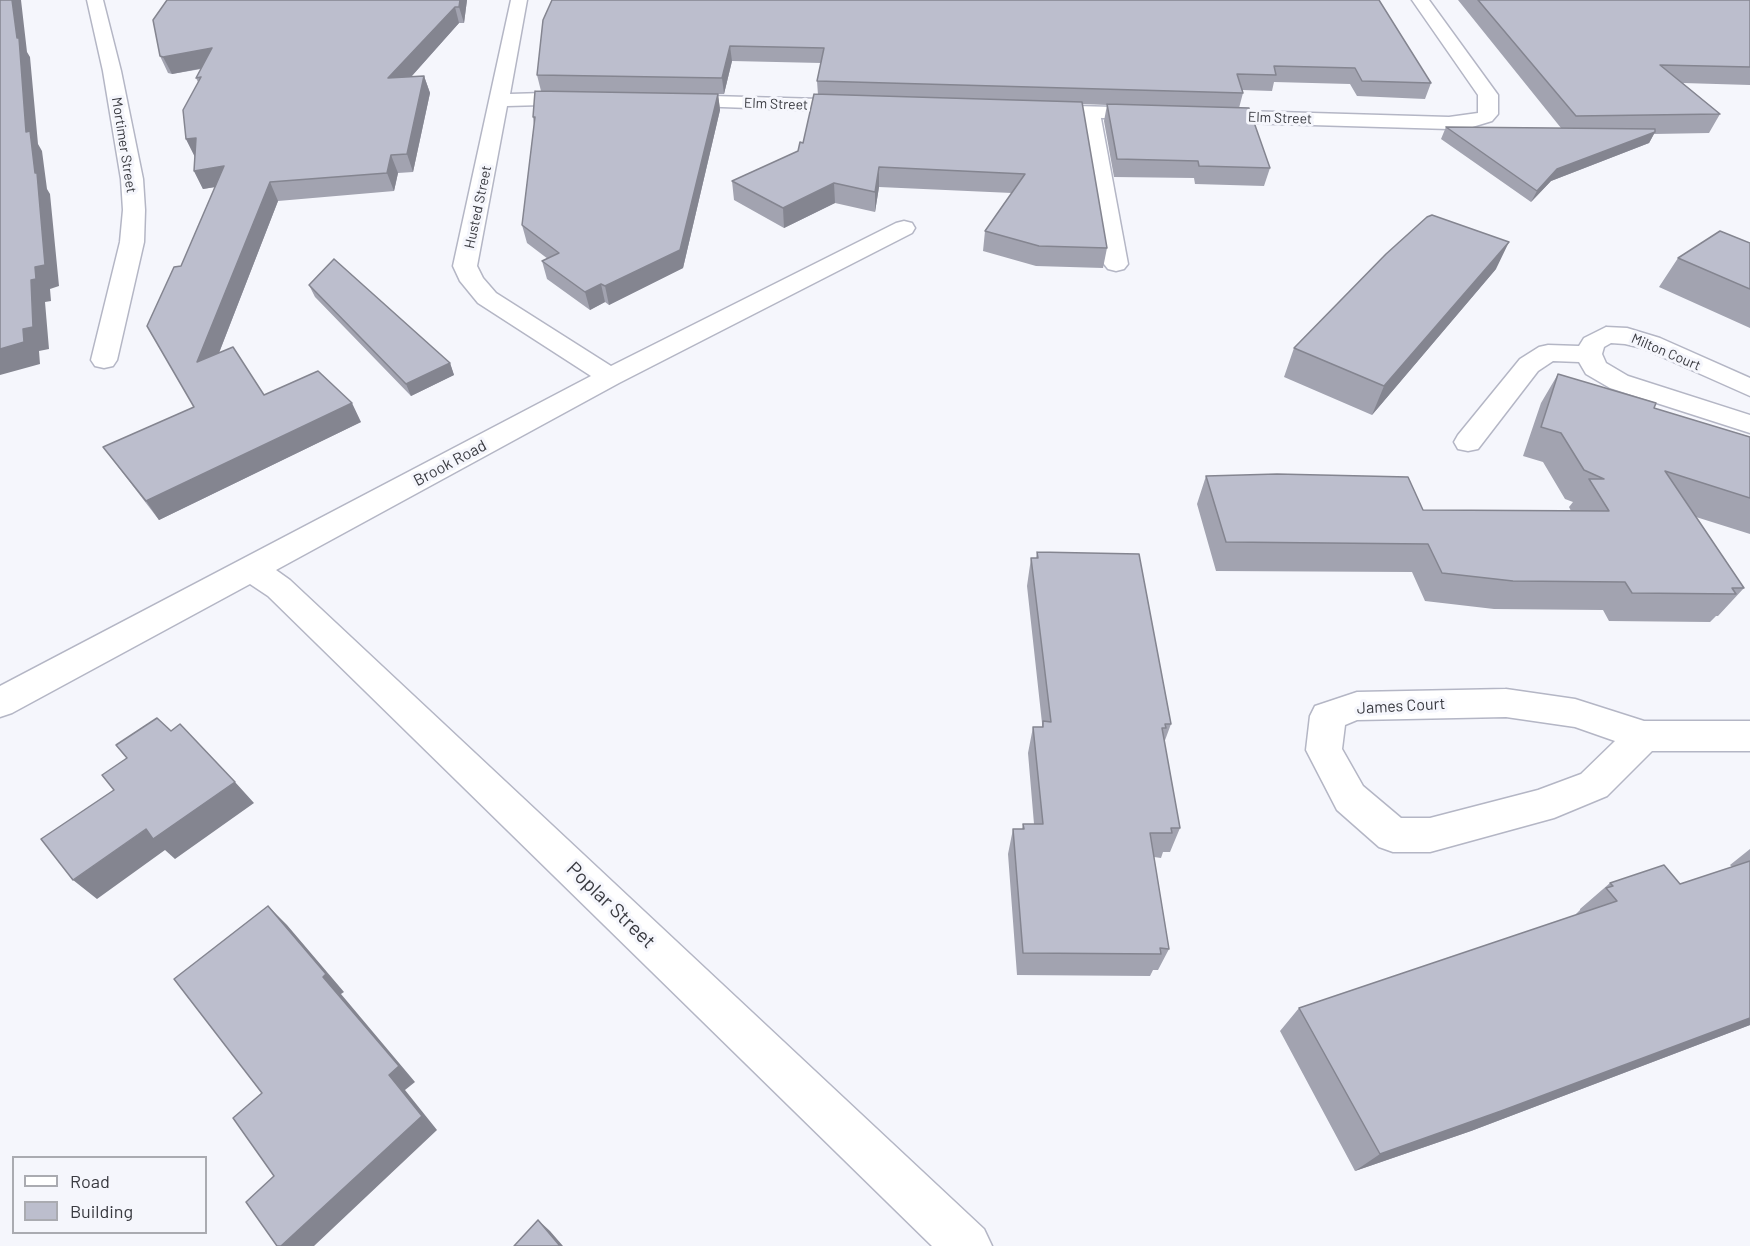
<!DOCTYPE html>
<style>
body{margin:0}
#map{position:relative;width:1750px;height:1246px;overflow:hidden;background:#f5f6fc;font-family:Barlow,sans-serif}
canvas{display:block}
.legend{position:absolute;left:12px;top:1156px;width:195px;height:78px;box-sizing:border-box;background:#f5f6fc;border:2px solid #aaabb1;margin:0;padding:8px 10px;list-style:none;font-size:18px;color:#393a40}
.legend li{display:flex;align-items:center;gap:12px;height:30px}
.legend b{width:30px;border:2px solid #aaabb1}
</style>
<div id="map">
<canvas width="1750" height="1246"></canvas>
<ul class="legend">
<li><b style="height:8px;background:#fff"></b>Road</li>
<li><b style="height:16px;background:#bcbecd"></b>Building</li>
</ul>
</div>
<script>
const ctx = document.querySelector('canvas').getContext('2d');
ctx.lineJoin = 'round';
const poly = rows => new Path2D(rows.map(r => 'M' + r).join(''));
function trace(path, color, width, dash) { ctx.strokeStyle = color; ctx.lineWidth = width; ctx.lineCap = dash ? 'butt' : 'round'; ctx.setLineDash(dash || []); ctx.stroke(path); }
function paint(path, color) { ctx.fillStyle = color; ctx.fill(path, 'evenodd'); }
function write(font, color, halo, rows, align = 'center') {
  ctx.font = font + ' Barlow,sans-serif'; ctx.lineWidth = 6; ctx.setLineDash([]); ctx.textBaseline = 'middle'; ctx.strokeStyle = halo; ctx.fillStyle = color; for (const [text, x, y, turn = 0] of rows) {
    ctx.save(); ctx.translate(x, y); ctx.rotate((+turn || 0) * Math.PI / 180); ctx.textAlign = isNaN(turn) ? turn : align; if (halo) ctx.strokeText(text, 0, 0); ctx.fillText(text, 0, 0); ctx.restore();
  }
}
const service = poly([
 [1090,107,1097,109,1100,113,1128,264,1124,269,1116,271,1108,269,1104,264,1080,113,1083,109,1090,107]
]);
const minor = poly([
 [87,0,103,0,121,71,143,179,145,210,144,242,117,360,113,366,104,368,95,366,91,360,120,242,123,210,121,179,103,71,87,0],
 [511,0,527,0,510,94,578,92,585,94,588,98,585,102,578,104,507,106,477,266,483,278,496,293,611,366,896,223,904,221,912,223,915,228,912,233,619,383,276,570,290,580,984,1229,992,1246,932,1246,268,596,250,584,12,713,0,717,0,686,591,376,478,303,460,281,453,266,511,0],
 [1412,0,1429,0,1498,95,1498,114,1492,121,1469,128,1449,129,1209,122,1202,120,1199,116,1202,112,1209,110,1449,117,1478,113,1478,95,1412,0],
 [675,95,857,100,864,102,867,106,864,110,857,112,668,105,665,101,668,97,675,95],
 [1038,105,1151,108,1158,110,1161,114,1158,118,1151,120,1031,115,1028,111,1031,107,1038,105],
 [1606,327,1627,328,1660,338,1750,378,1750,396,1642,348,1625,344,1611,343,1604,347,1602,354,1606,363,1628,376,1750,415,1750,433,1610,388,1586,374,1579,362,1553,361,1538,371,1478,449,1468,451,1458,449,1454,442,1458,435,1520,359,1539,347,1548,345,1579,346,1584,338,1606,327],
 [1506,689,1575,699,1644,721,1750,721,1750,751,1652,751,1607,796,1554,818,1430,852,1393,852,1379,847,1337,810,1306,750,1310,716,1315,706,1357,692,1506,689],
 [1506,717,1575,727,1615,741,1581,774,1538,790,1430,818,1401,818,1363,786,1342,749,1345,725,1357,720,1506,717]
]);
trace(service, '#b4b6c5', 3);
trace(minor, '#b4b6c5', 3);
paint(service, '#fff');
paint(minor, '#fff');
paint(poly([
 [167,0,467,0,464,23,459,23,411,77,424,76,430,93,413,172,398,173,394,191,278,201,219,353,264,395,361,422,159,520,103,447,194,407,181,266,215,187,203,189,194,171,195,157,186,139,198,82,196,78,201,69,172,74,168,73,160,56],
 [1379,0,1431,83,1425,99,1357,96,1350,84,1274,82,1272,91,1242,90,1243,93,1239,108,1270,168,1264,186,1195,184,1194,178,1114,177,1104,121,1107,105,1082,104,1107,248,1103,268,1036,266,983,251,985,231,1012,193,879,187,875,212,835,203,784,228,734,200,732,181,798,151,803,143,818,95,817,81,821,63,732,61,724,94,718,94,720,110,683,268,609,305,605,302,590,310,547,279,542,261,548,259,527,243,522,225,534,125,533,117,541,91,537,75,543,20],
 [1458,0,1750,0,1750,85,1683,83,1720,114,1709,133,1654,134,1649,143,1551,181,1531,202,1441,139,1446,127,1561,128],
 [1750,243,1750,328,1659,287,1678,258],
 [1496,269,1372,415,1284,377,1294,348],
 [309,285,450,363,454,375,411,396,315,297],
 [1558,374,1654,408,1750,437,1750,534,1696,517,1744,588,1718,616,1716,616,1710,622,1609,621,1603,610,1494,609,1425,601,1412,572,1216,571,1197,504,1206,476,1423,510,1571,511,1569,507,1573,502,1565,499,1543,462,1523,456,1541,403],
 [1037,552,1171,724,1164,743,1180,828,1170,852,1163,852,1161,858,1154,857,1169,949,1158,970,1153,970,1150,976,1017,975,1008,854,1013,829,1022,829,1023,824,1034,824,1028,753,1033,727,1042,727,1042,723,1027,586,1031,558,1036,558],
 [1750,849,1750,1025,1471,1131,1355,1171,1280,1031,1299,1008,1576,915,1576,914,1580,910,1580,909,1610,883,1680,884,1732,867,1730,865]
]), '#a2a3b0');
paint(poly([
 [12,0,21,0,27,52,30,57,38,144,42,151,47,189,50,194,59,286,50,289,51,301,45,302,49,349,39,351,40,364,0,375,0,349,23,329,31,280,35,267,35,173,26,132,17,38],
 [460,0,467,0,464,23,459,7],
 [455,7,459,23,394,96,388,78],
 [730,46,732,61,724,94,722,78],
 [212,48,219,65,172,74,163,57],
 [424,76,430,93,413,172,407,154],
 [718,94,720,110,683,268,609,305,605,286],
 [1655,132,1649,143,1551,181,1531,202,1537,191,1557,169],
 [196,138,195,157,186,139],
 [391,155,398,173,394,191,387,173],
 [224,166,233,184,203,189,194,171],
 [879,167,879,187,875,212,875,192],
 [270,182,278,201,208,381,197,362],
 [834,183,835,203,784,228,783,208],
 [1509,242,1496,269,1372,415,1384,386],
 [601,284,605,302,590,310,585,292],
 [450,363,454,375,411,396,406,384],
 [352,403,361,422,159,520,146,501],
 [235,782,254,803,175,859,165,850,97,899,73,880,146,829],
 [268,906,287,925,344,992,341,994,415,1082,405,1090,437,1130,314,1246,281,1246,389,1075],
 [1750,1018,1750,1025,1471,1131,1355,1171,1380,1154],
 [538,1220,550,1231,563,1246,560,1246]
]), '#848590');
const building = poly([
 [0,0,12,0,17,38,19,38,26,132,30,131,35,173,37,173,45,265,35,267,36,279,31,280,33,327,23,329,24,342,0,349,0,0],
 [167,0,460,0,459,7,455,7,388,78,424,76,407,154,391,155,387,173,270,182,197,362,233,347,264,395,318,371,352,403,146,501,103,447,194,407,147,326,174,267,181,266,224,166,194,171,196,138,186,139,183,110,201,77,196,78,212,48,163,57,160,56,153,20,167,0],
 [552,0,1379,0,1431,83,1362,81,1355,68,1274,66,1276,75,1237,74,1243,93,817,81,824,48,730,46,722,78,537,75,543,20,552,0],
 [1478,0,1750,0,1750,67,1660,65,1720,114,1576,116,1478,0],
 [535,91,718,94,680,250,605,286,601,284,585,292,542,261,559,253,522,225,535,117,533,117,535,91],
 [814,94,1082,102,1107,248,1039,246,985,231,1025,174,879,167,875,192,834,183,783,208,732,181,798,151,800,142,803,143,814,94],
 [1107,104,1249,108,1270,168,1199,166,1198,161,1117,159,1107,104],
 [1446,127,1655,129,1655,132,1557,169,1537,191,1446,127],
 [1432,215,1509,242,1384,386,1294,348,1386,254,1427,217,1432,215],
 [1720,231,1750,243,1750,289,1678,258,1720,231],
 [334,259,450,363,406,384,309,285,334,259],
 [1558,374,1656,403,1654,408,1750,437,1750,498,1665,471,1744,588,1732,588,1736,594,1632,593,1625,582,1513,581,1442,573,1428,544,1226,542,1206,476,1277,474,1408,477,1423,510,1609,511,1589,479,1604,479,1584,470,1561,433,1541,427,1558,374],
 [1037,552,1139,554,1171,724,1165,724,1166,728,1162,728,1180,828,1171,828,1172,833,1150,833,1169,949,1160,948,1161,954,1023,953,1013,829,1024,829,1023,824,1043,824,1033,727,1043,727,1043,721,1051,722,1031,558,1038,558,1037,552],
 [157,718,171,731,180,724,235,782,153,839,146,829,73,880,41,839,114,790,102,775,127,758,116,745,157,718],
 [1750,861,1750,1018,1501,1111,1380,1154,1299,1008,1617,901,1606,888,1613,886,1610,883,1664,865,1680,884,1750,861],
 [268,906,326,974,323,977,399,1066,389,1075,422,1116,281,1246,277,1246,246,1202,274,1176,233,1118,262,1093,174,979,268,906],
 [538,1220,560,1246,514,1246,538,1220]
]);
paint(building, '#bcbecd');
trace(building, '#848590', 1.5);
write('14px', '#393a40', '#f5f6fc', [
 ["Elm Street",776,104,2],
 ["Elm Street",1280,118,2],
 ["Mortimer Street",124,145,81],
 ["Husted Street",478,207,-78],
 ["Milton Court",1666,352,23]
]);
write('16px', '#393a40', '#f5f6fc', [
 ["Brook Road",450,463,-28],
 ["James Court",1401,706,-3]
]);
write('20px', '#393a40', '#f5f6fc', [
 ["Poplar Street",611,905,44]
]);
</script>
